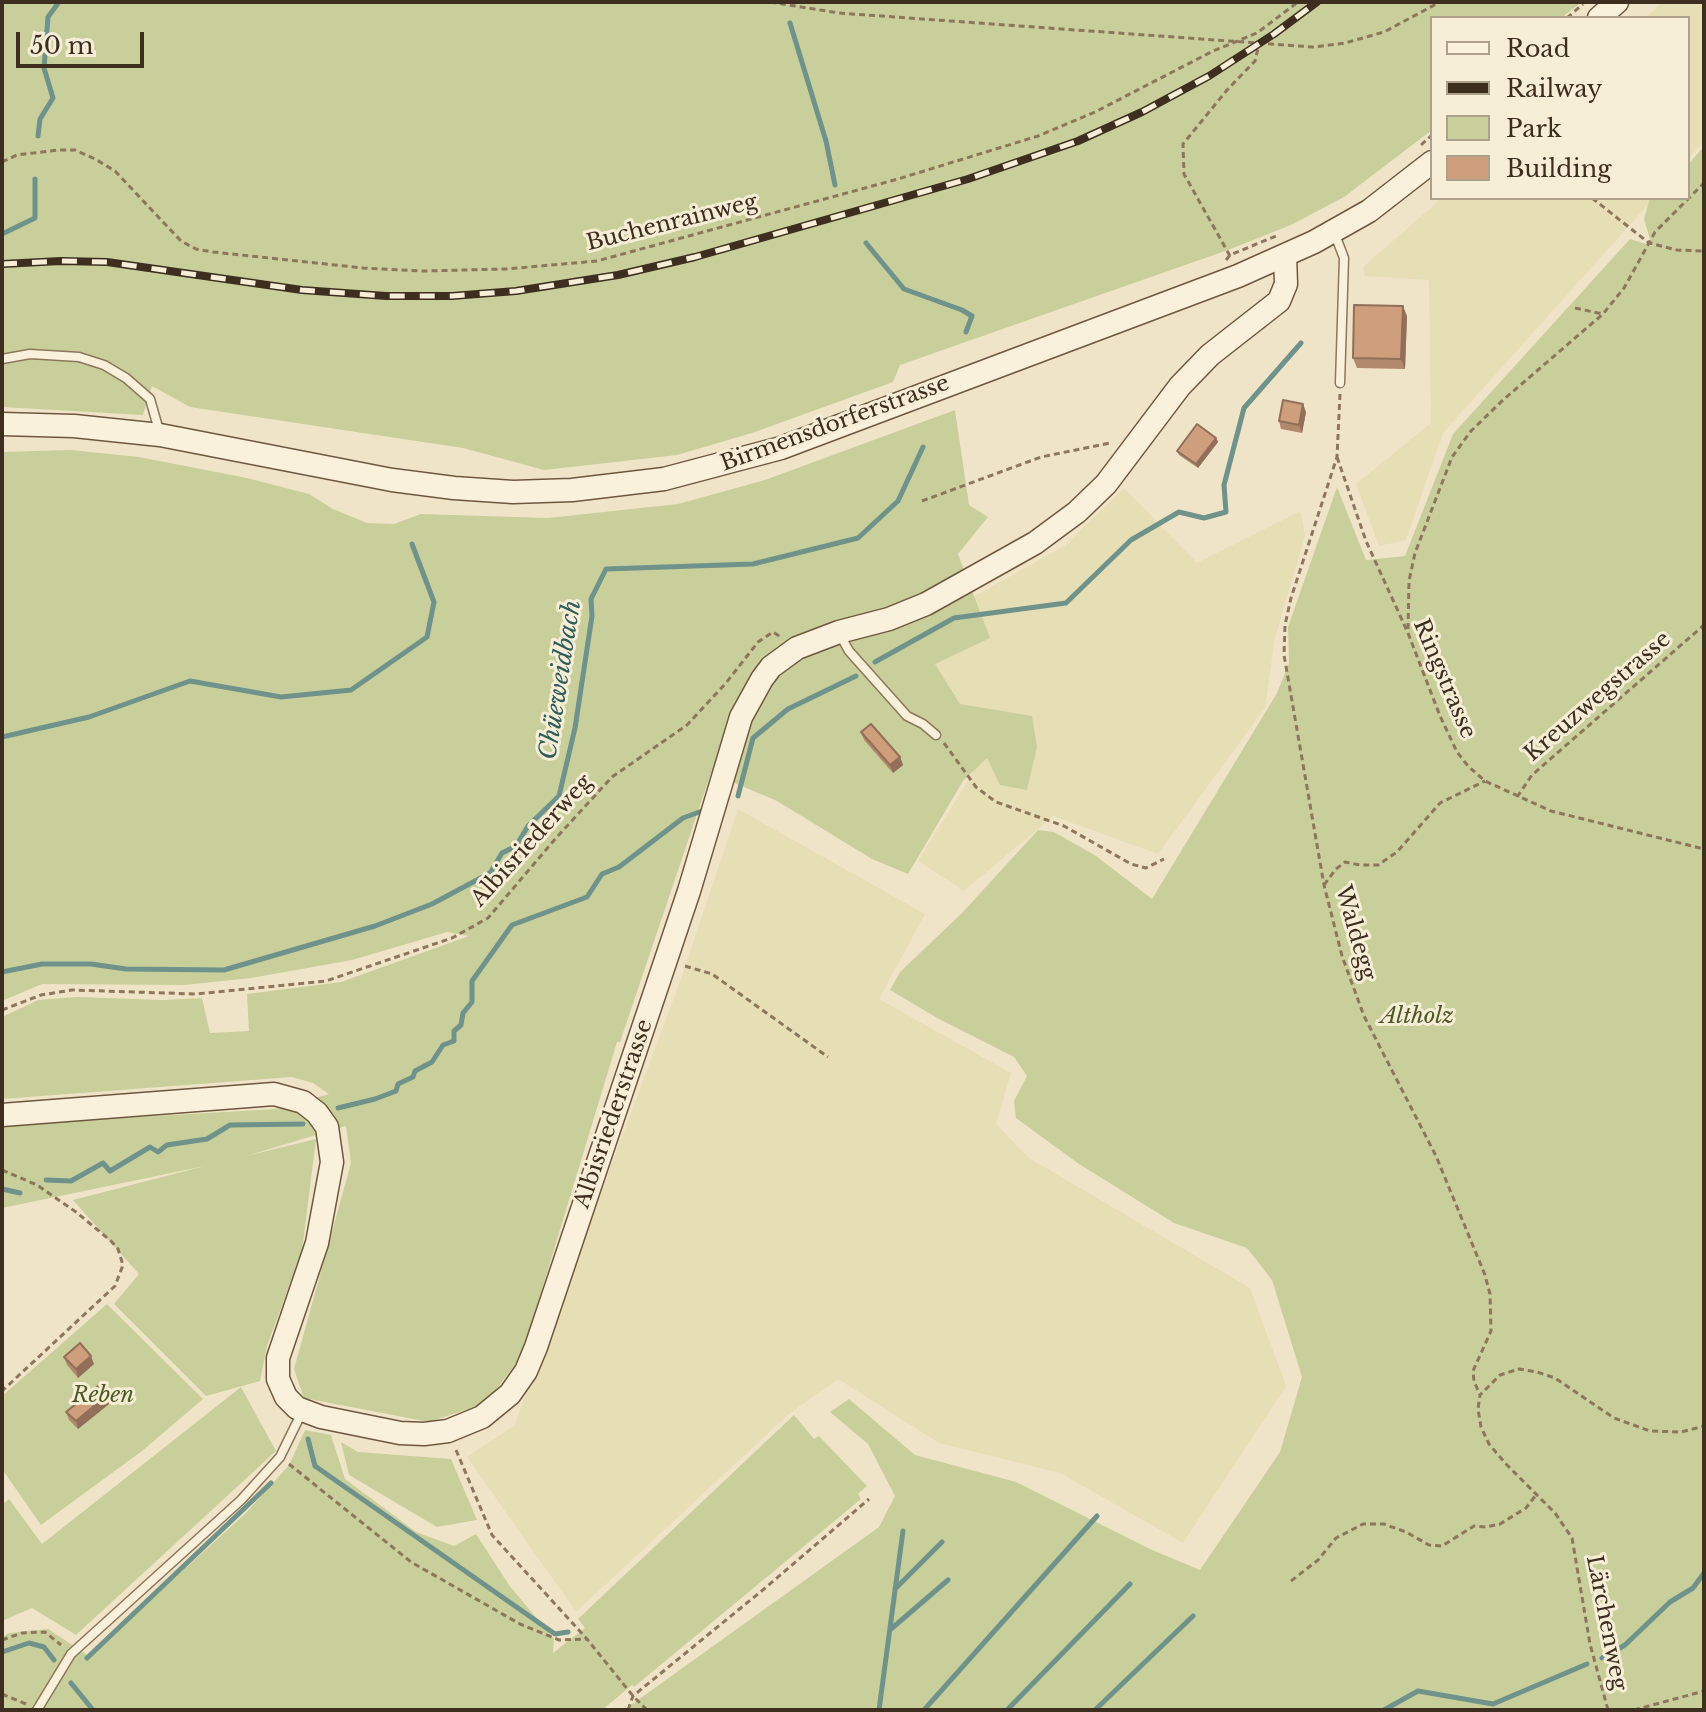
<!DOCTYPE html>
<meta charset="utf-8">
<style>
body{margin:0}
#map{position:relative;width:1706px;height:1712px;overflow:hidden;background:#f0e4c8;font-family:"Libre Baskerville",serif}
canvas{display:block}
.frame{position:absolute;inset:0;border:4px solid #3d2e20;pointer-events:none}
.legend{position:absolute;left:1430px;top:16px;width:260px;height:184px;box-sizing:border-box;background:#f7eed8;border:2px solid #ada18e;margin:0;padding:10px 14px;list-style:none;font-size:24px;color:#3d2e20}
.legend li{display:flex;align-items:center;gap:16px;height:40px}
.legend b{width:40px;border:2px solid #ada18e}
.scale{position:absolute;left:16px;top:32px;width:128px;height:36px;box-sizing:border-box;border:4px solid #3d2e20;border-top:0;padding-left:10px;font-size:24px;line-height:28px;white-space:nowrap;color:#3d2e20;-webkit-text-stroke:6px #f7eed8;paint-order:stroke}
</style>
<div id="map">
<canvas width="1706" height="1712"></canvas>
<div class="frame"></div>
<ul class="legend">
<li><b style="height:10px;background:#faf1dc"></b>Road</li>
<li><b style="height:10px;background:#3d2e20"></b>Railway</li>
<li><b style="height:22px;background:#c9cf9b"></b>Park</li>
<li><b style="height:22px;background:#cf9f7d"></b>Building</li>
</ul>
<div class="scale">50 m</div>
</div>
<script>
const ctx = document.querySelector('canvas').getContext('2d');
ctx.lineJoin = 'round';
function paint(path, color) { ctx.fillStyle = color; ctx.fill(path, 'evenodd'); }
const poly = rows => new Path2D(rows.map(r => 'M' + r).join(''));
function trace(path, color, width, dash) { ctx.strokeStyle = color; ctx.lineWidth = width; ctx.lineCap = dash ? 'butt' : 'round'; ctx.setLineDash(dash || []); ctx.stroke(path); }
function write(font, color, halo, rows, align = 'center') {
  ctx.font = font + ' "Libre Baskerville",serif'; ctx.lineWidth = 6; ctx.setLineDash([]); ctx.textBaseline = 'middle'; ctx.strokeStyle = halo; ctx.fillStyle = color; for (const [text, x, y, turn = 0] of rows) {
    ctx.save(); ctx.translate(x, y); ctx.rotate((+turn || 0) * Math.PI / 180); ctx.textAlign = isNaN(turn) ? turn : align; if (halo) ctx.strokeText(text, 0, 0); ctx.fillText(text, 0, 0); ctx.restore();
  }
}
paint(poly([
 [1663,2,1704,2,1704,141,1688,159,1688,18,1645,18],
 [1442,198,1654,198,1443,433,1406,540,1379,546,1356,484,1431,423,1429,280,1365,276,1363,267],
 [1124,488,1197,563,1301,511,1305,536,1275,638,1265,708,1158,854,1053,816,964,891,918,861,974,771,930,693,877,651,1064,546],
 [738,809,925,914,879,999,1011,1073,996,1124,1029,1158,1250,1288,1286,1386,1183,1543,1060,1473,939,1443,838,1379,789,1414,576,1612,467,1457,514,1426,681,979]
]), '#e6deb5');
paint(poly([
 [2,2,1582,2,1561,18,1432,18,1432,130,1344,197,1291,225,1228,250,900,365,893,382,752,433,677,455,544,470,463,448,190,407,152,386,143,415,2,407],
 [1704,146,1704,1710,624,1710,879,1527,895,1496,868,1444,830,1412,849,1399,915,1455,1016,1482,1150,1549,1200,1570,1280,1452,1302,1377,1272,1280,1247,1248,1174,1223,1079,1164,1016,1118,1014,1101,1027,1076,1014,1057,939,1019,890,990,900,972,962,913,1038,830,1054,832,1096,856,1152,899,1277,693,1289,663,1288,627,1337,487,1366,560,1405,556,1453,434,1630,239,1652,246,1644,219,1650,198,1688,198,1688,165],
 [955,410,969,505,988,517,958,554,990,638,935,664,960,704,1032,716,1037,747,1027,790,1000,785,987,758,963,781,908,874,872,859,777,801,711,773,620,1042,617,1042,522,1355,486,1403,429,1422,304,1398,294,1369,351,1163,346,1126,246,1156,316,1139,302,1251,267,1346,260,1381,206,1396,114,1304,139,1274,73,1200,205,1166,2,1208,2,1125,276,1109,329,1094,313,1083,292,1077,2,1099,2,1017,38,1000,77,997,163,1000,202,998,210,1033,249,1031,247,994,341,982,469,936,447,932,352,960,251,978,185,985,42,984,2,1001,2,452,71,450,139,457,247,478,309,494,333,509,367,523,394,524,421,514,548,518,678,504,765,480],
 [107,1304,203,1399,142,1451,41,1525,2,1469,2,1396],
 [241,1387,276,1451,76,1635,32,1608,2,1621,2,1505,9,1499,42,1544],
 [794,1415,814,1439,819,1436,867,1486,858,1494,861,1499,634,1687,632,1685,602,1710,2,1710,2,1637,9,1633,48,1629,89,1656,246,1513,289,1465,305,1430,331,1435,345,1479,416,1532,454,1546,476,1534,509,1585,554,1639,553,1653,585,1628,578,1619],
 [341,1442,358,1452,451,1459,477,1520,437,1527,349,1475]
]), '#c9cf9b');
trace(poly([
 [790,23,826,141,835,185],
 [38,136,40,119,53,98,44,68,48,17,59,2],
 [2,234,35,218,35,179],
 [866,243,904,289,962,310,972,316,966,332],
 [875,662,954,618,1066,603,1131,540,1179,512,1204,518,1226,512,1224,485,1244,408,1301,343],
 [2,737,89,717,190,681,281,697,351,690,427,637,434,602,412,544],
 [738,796,753,738,788,709,856,676],
 [2,972,42,964,91,964,126,969,224,970,375,926,432,904,490,873,502,853,516,846,528,826,559,796,575,728,592,616,591,599,606,569,753,564,858,538,898,501,923,447],
 [338,1108,375,1099,396,1091,398,1084,413,1077,415,1071,432,1062,443,1045,454,1041,454,1031,461,1025,463,1013,472,1002,472,981,512,925,587,897,602,874,619,867,683,818,702,811],
 [46,1180,71,1181,103,1163,110,1171,150,1147,158,1152,167,1145,207,1139,230,1125,303,1124],
 [2,1189,20,1193],
 [308,1439,315,1466,555,1634,568,1632],
 [895,1589,942,1542],
 [891,1629,948,1580],
 [2,1652,29,1643,44,1647,54,1660],
 [87,1658,271,1483],
 [1602,1658,1625,1645,1670,1602,1693,1588,1704,1573],
 [71,1683,93,1710],
 [879,1710,903,1531],
 [924,1710,1097,1516],
 [1007,1710,1130,1584],
 [1095,1710,1193,1616],
 [1384,1710,1418,1691,1493,1704,1587,1664]
]), '#6f938a', 5);
const service = poly([
 [1334,232,1344,258,1340,383],
 [2,359,30,354,79,357,104,365,126,378,150,399,160,434],
 [839,633,849,651,907,716,923,724,936,735],
 [37,1710,71,1654,241,1500,280,1457,302,1412]
]);
const secondary = poly([
 [1599,18,1617,2],
 [2,424,74,426,160,435,392,480,454,488,513,492,572,490,664,479,781,448,1238,276,1314,242,1369,211,1432,162],
 [2,1115,274,1094,303,1102,317,1113,327,1127,332,1162,317,1243,278,1358,278,1379,286,1397,297,1408,321,1417,400,1433,424,1434,448,1431,482,1417,510,1394,526,1371,536,1347,689,891,741,717,762,679,771,667,797,648,839,632,889,619,926,604,1035,543,1077,512,1106,484,1180,386,1210,355,1279,301,1286,284,1285,256]
]);
trace(service, '#8d765c', 11);
trace(secondary, '#6f573f', 25);
trace(poly([
 [770,2,839,13,1313,47,1345,43,1384,32,1440,2],
 [1567,18,1583,4],
 [1421,145,1432,135],
 [2,162,17,155,58,150,75,150,95,159,115,171,181,241,196,249,213,252,363,268,424,271,506,269,597,261,898,179,1038,136,1095,112,1213,51,1257,33,1298,2],
 [1592,198,1649,243,1677,250,1704,251],
 [1230,256,1184,174,1183,144,1227,90,1255,61,1259,44],
 [1226,260,1230,255,1276,236],
 [1575,308,1603,314],
 [1340,394,1337,457,1291,598,1285,625,1284,655,1324,885,1342,956,1364,1016,1436,1156,1485,1275,1490,1294,1491,1331,1473,1371,1474,1381,1480,1395],
 [1337,457,1366,541,1408,633,1440,716,1457,752,1468,766,1485,781,1551,811,1704,849],
 [922,501,1041,457,1110,443],
 [1408,629,1409,581,1415,553,1452,457,1471,431,1503,400,1603,314,1624,288,1655,232,1704,183],
 [944,743,976,787,996,802,1064,826,1131,864,1146,868,1164,859],
 [1517,797,1532,775,1704,625],
 [1324,885,1336,869,1345,862,1360,865,1378,865,1397,852,1440,803,1485,781],
 [685,966,712,974,828,1057],
 [2,1010,41,995,72,990,196,994,326,981,452,938,488,918,556,838,612,777,687,725,726,683,758,642,773,632,781,637],
 [2,1170,37,1185,76,1212,111,1241,118,1249,123,1265,115,1286,2,1391],
 [456,1450,492,1535,587,1639,633,1696,647,1710],
 [289,1464,411,1562,520,1624,559,1640,587,1639],
 [1291,1581,1318,1560,1336,1538,1363,1524,1384,1524,1406,1532,1429,1545,1442,1546,1474,1526,1486,1527,1500,1524,1526,1508,1536,1495],
 [2,1640,22,1633,45,1632,61,1645],
 [2,1694,26,1704],
 [628,1710,633,1696,764,1589,869,1499],
 [1608,1710,1590,1644,1572,1538,1555,1513,1506,1464,1489,1444,1481,1427,1478,1409,1480,1395,1500,1375,1519,1369,1537,1372,1555,1378,1614,1418,1650,1431,1681,1432,1704,1426],
 [1634,1710,1704,1691]
]), '#8d765c', 3, [6, 4]);
trace(service, '#faf1dc', 8);
trace(secondary, '#faf1dc', 22);
const rail = poly([
 [2,264,61,261,107,262,302,290,386,296,452,296,516,291,618,275,695,257,968,179,1078,141,1142,112,1209,76,1274,34,1317,2]
]);
trace(rail, '#3d2e20', 8);
trace(rail, '#f7eed8', 5, [15]);
paint(poly([
 [1407,316,1405,369,1357,368,1353,358],
 [1306,412,1302,433,1281,429,1279,421],
 [1216,438,1218,442,1198,468,1179,455,1177,451],
 [861,732,900,757,903,765,893,773,864,740],
 [64,1357,94,1364,78,1378,67,1365],
 [109,1404,78,1429,69,1420,66,1412]
]), '#b2896c');
paint(poly([
 [1403,306,1407,316,1405,369,1401,359],
 [1303,404,1306,412,1302,433,1299,425],
 [1216,438,1218,442,1198,468,1196,464],
 [900,757,903,765,893,773,890,765],
 [91,1356,94,1364,78,1378,76,1369],
 [106,1396,109,1404,78,1429,76,1421]
]), '#916f58');
const building = poly([
 [1354,305,1403,306,1401,359,1353,358,1354,305],
 [1283,400,1303,404,1299,425,1279,421,1283,400],
 [1197,424,1216,438,1196,464,1177,451,1197,424],
 [871,724,900,757,890,765,861,732,871,724],
 [80,1343,91,1356,76,1369,64,1357,80,1343],
 [98,1386,106,1396,76,1421,66,1412,98,1386]
]);
paint(building, '#cf9f7d');
trace(building, '#916f58', 2);
write('22px', '#3d2e20', '#f7eed8', [
 ["Buchenrainweg",672,223,-14],
 ["Birmensdorferstrasse",835,424,-20],
 ["Ringstrasse",1444,679,67],
 ["Kreuzwegstrasse",1598,697,-41],
 ["Albisriederweg",532,841,-48],
 ["Waldegg",1355,933,74],
 ["Albisriederstrasse",614,1114,-71],
 ["Lärchenweg",1606,1623,79]
]);
write('italic 22px', '#4d5a26', '#f7eed8', [
 ["Altholz",1417,1017],
 ["Reben",103,1396]
]);
write('italic 24px', '#2f5d5a', '#f7eed8', [
 ["Chüeweidbach",561,680,-81]
]);
</script>
